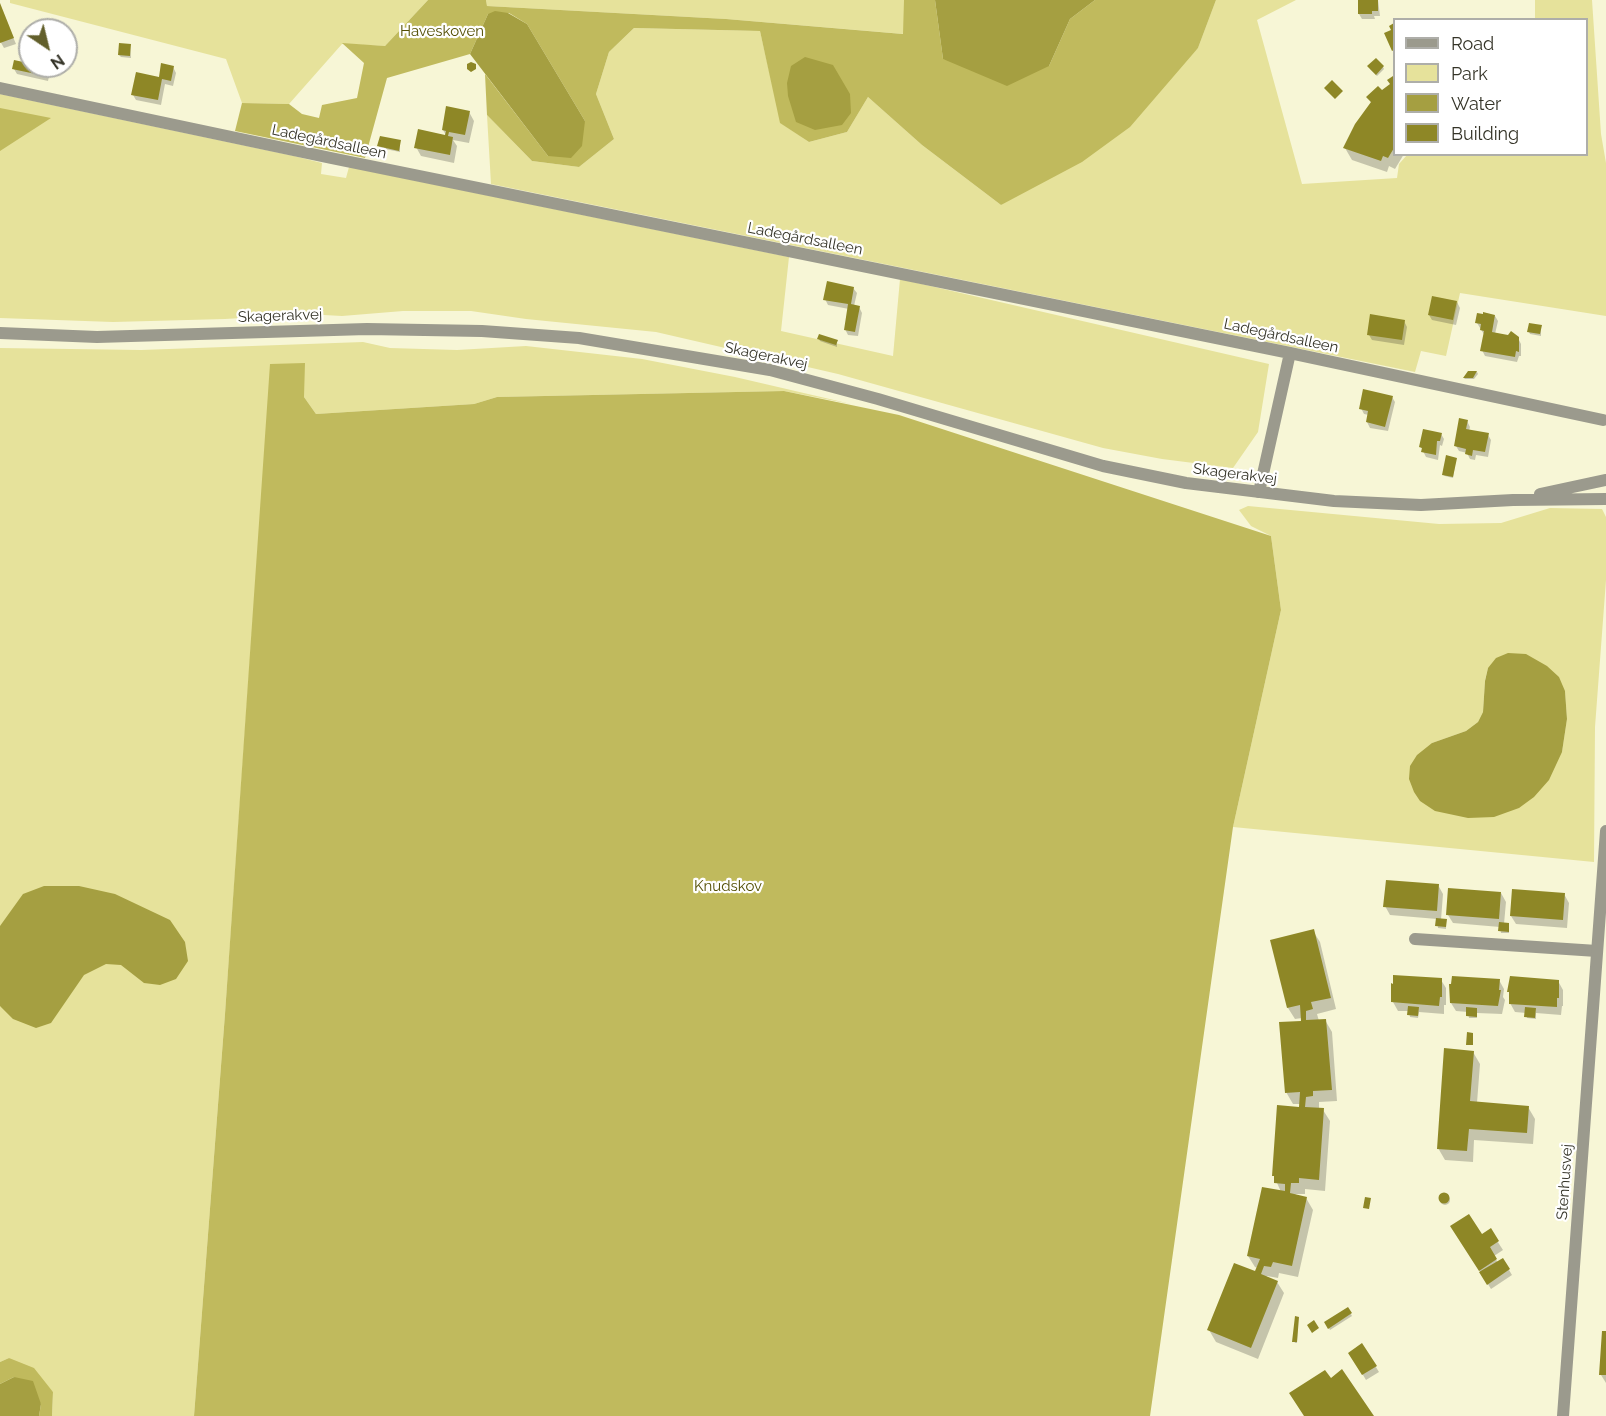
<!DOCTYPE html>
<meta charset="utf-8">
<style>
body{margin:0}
#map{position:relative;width:1606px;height:1416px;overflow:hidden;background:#f7f6d6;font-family:Raleway,sans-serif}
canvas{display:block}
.legend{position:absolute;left:1393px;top:18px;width:195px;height:138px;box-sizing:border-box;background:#fff;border:2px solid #aeaea9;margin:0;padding:8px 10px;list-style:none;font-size:18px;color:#353428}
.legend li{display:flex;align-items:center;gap:12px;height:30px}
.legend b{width:30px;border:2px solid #aeaea9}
.north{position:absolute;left:18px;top:18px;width:60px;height:60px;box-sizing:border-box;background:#fff;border:2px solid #aeaea9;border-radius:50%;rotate:145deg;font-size:16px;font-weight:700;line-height:24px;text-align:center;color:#353428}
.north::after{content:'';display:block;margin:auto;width:21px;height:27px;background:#625f2b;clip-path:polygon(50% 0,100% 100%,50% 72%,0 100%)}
</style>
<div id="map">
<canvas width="1606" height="1416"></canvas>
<ul class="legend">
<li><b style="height:8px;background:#9b9a8d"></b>Road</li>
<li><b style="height:16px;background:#e6e29b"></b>Park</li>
<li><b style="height:16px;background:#a59f41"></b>Water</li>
<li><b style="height:16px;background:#8e8726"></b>Building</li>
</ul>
<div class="north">N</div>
</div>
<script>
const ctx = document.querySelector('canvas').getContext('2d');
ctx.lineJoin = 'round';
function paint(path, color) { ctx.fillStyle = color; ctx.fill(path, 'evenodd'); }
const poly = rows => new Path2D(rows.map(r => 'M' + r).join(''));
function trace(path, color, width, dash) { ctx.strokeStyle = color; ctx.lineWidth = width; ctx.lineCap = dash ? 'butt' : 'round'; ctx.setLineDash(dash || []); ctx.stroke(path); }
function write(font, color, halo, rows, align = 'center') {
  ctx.font = font + ' Raleway,sans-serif'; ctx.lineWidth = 4.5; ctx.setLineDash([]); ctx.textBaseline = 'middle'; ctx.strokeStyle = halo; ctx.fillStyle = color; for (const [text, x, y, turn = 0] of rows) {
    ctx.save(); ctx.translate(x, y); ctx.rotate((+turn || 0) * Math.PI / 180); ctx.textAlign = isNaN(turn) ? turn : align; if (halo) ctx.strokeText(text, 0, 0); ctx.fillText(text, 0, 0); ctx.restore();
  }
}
paint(poly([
 [10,0,428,0,385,46,342,44,289,104,242,103,226,59,10,3],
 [486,0,904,0,904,34,726,19,487,6],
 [1216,0,1296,0,1257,20,1302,184,1397,178,1399,164,1407,155,1586,154,1586,20,1535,19,1535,0,1592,0,1601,134,1606,163,1606,316,1460,293,1446,356,1421,351,1415,372,491,184,487,115,532,161,579,167,614,139,596,94,609,52,634,28,760,31,781,123,809,142,847,132,868,97,922,145,1001,205,1198,48],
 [0,94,294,156,322,163,321,174,346,178,349,167,789,257,781,331,893,356,900,279,1269,364,1258,432,1233,468,1162,459,1103,448,838,374,656,332,526,319,471,311,403,311,342,316,306,314,225,319,113,322,0,318],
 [363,342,390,348,457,350,526,346,642,359,735,377,851,404,784,391,497,397,474,404,316,414,304,397,271,364,225,1014,194,1416,52,1416,53,1392,9,1358,0,1362,0,348,141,350],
 [1248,506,1439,524,1501,523,1550,508,1602,509,1606,517,1606,580,1595,727,1594,862,1233,827,1281,610,1271,536,1251,526,1239,510],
 [1488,668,1565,691,1567,719,1562,752,1432,743,1466,731,1478,722,1483,712,1485,680]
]), '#e6e29b');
paint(poly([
 [428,0,486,0,487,6,726,19,903,34,904,0,935,0,943,59,1049,66,1070,19,1095,0,1216,0,1198,48,1130,127,1082,162,1001,205,922,145,868,97,847,132,809,142,780,123,760,31,634,28,609,52,596,94,614,139,579,167,532,161,487,115,485,74,548,156,585,121,527,24,509,13,488,14,470,54,387,78,365,158,235,131,242,103,289,104,302,114,319,118,322,105,357,98,364,63,342,43,385,46],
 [0,108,51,118,0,151],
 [305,363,304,397,316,414,474,404,497,397,784,391,899,415,1271,536,1281,610,1233,827,1150,1416,194,1416,225,1014,270,364],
 [9,1358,34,1368,53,1392,52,1416,39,1416,41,1404,14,1377,0,1384,0,1362]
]), '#c0ba5d');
paint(poly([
 [935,0,1095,0,1070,19,1049,66,1007,86,943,59],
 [495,11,508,13,527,24,585,121,582,146,571,158,548,156,470,54,488,14],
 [805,57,833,65,850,94,851,113,842,125,815,130,796,122,788,96,787,83,791,66],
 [1508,653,1526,654,1547,666,1559,677,1565,691,1567,719,1562,752,1549,780,1534,797,1519,808,1494,817,1468,818,1435,811,1420,801,1414,792,1409,779,1410,766,1417,755,1432,743,1466,731,1478,722,1483,712,1485,681,1488,668,1496,658],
 [44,886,79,886,115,894,170,920,185,942,188,961,176,979,160,985,144,983,121,965,106,964,84,975,51,1023,36,1028,13,1019,0,1006,0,926,23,894],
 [14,1377,33,1381,41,1404,39,1416,0,1416,0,1384]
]), '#a59f41');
paint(poly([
 [1359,0,1378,0,1380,16,1374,16,1375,19,1362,19,1359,14],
 [0,6,16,44,4,48,0,41],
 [130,46,131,58,121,57,119,55],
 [30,59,30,66,51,66,48,81,17,74,14,69,29,64],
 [173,67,176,73,173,86,165,84,161,105,136,100,133,95,160,78],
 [1383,67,1384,69,1377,76,1370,69],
 [1393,78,1394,154,1404,154,1395,169,1389,166,1387,172,1352,160,1345,148,1372,104,1368,97,1382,92,1392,84,1389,80],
 [469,112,474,121,469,143,453,140,457,146,454,163,421,156,416,147,447,137,443,130],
 [400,142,400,152,380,148,379,146],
 [853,288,857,293,854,306,859,307,862,313,858,336,848,335,845,329,849,309,828,305,825,299],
 [1457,302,1460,308,1456,325,1432,320,1429,315],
 [1495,316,1498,321,1495,334,1518,338,1521,344,1521,356,1519,356,1517,362,1485,356,1482,350,1485,336,1477,323],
 [1404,321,1407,327,1404,345,1372,340,1369,335],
 [1541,327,1541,336,1530,334,1529,332],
 [819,339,837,341,837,347,820,341],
 [1468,372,1477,372,1478,374,1474,379,1465,379,1464,378],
 [1392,397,1395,402,1388,431,1370,428,1367,422,1369,415,1364,414,1361,408],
 [1467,421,1470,427,1469,431,1488,435,1491,440,1488,457,1476,455,1475,460,1470,459,1467,453,1459,451,1456,446],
 [1441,434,1444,439,1442,446,1440,445,1438,460,1426,457,1421,447],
 [1456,459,1453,478,1445,476,1443,474],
 [1438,885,1443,894,1441,920,1446,920,1446,929,1438,928,1437,919,1390,915,1385,906],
 [1501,893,1506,902,1504,924,1509,925,1509,933,1501,933,1500,927,1453,923,1448,915],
 [1564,894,1569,903,1567,928,1516,924,1511,916],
 [1313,931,1320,942,1336,1009,1317,1014,1319,1021,1325,1020,1332,1032,1337,1101,1319,1102,1319,1109,1323,1110,1330,1121,1325,1191,1305,1189,1305,1194,1296,1194,1295,1195,1306,1198,1313,1210,1298,1277,1279,1273,1278,1278,1267,1276,1266,1277,1277,1282,1284,1293,1258,1359,1216,1342,1209,1330,1256,1273,1258,1268,1255,1267,1248,1256,1281,1192,1274,1176,1301,1108,1301,1104,1293,1104,1286,1092,1302,1018,1295,1019,1288,1008,1271,941],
 [1441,980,1446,988,1446,1005,1444,1005,1444,1014,1419,1012,1418,1018,1410,1017,1409,1011,1398,1011,1393,1002],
 [1499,980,1504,989,1503,997,1505,1000,1502,1014,1477,1013,1477,1018,1469,1018,1468,1012,1456,1011,1451,1003],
 [1558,981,1563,990,1563,1006,1562,1006,1561,1015,1536,1013,1536,1019,1527,1018,1526,1013,1515,1012,1510,1003],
 [1473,1052,1480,1064,1477,1103,1528,1107,1535,1119,1533,1144,1474,1140,1473,1162,1445,1160,1438,1148],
 '1440 1200a5 5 0 1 1 10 0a5 5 0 1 1-10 0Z',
 [1490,1230,1503,1250,1494,1256,1498,1263,1503,1260,1512,1275,1491,1289,1457,1235,1481,1236],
 [1348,1309,1352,1316,1330,1330,1326,1323],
 [1298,1318,1297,1343,1295,1343,1294,1341],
 [1606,1333,1606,1383,1601,1375],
 [1362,1345,1379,1372,1366,1380,1350,1353]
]), '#0003');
paint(poly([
 [1358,0,1378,0,1378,11,1372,11,1372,14,1358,14],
 [0,3,14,38,0,43],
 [1394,23,1394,50,1392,51,1384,33,1391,30,1389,26],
 [119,43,131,44,130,56,118,55],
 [29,56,30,66,47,66,45,76,12,69,14,60,28,63],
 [1376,58,1384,66,1376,75,1367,66],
 [471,62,476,64,476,69,471,72,467,69,467,64],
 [161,63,174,66,171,81,162,79,158,100,131,95,136,72,159,77],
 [1393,76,1394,148,1388,158,1383,156,1381,161,1343,148,1355,124,1371,102,1366,97,1378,86,1382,90,1390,84,1387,80],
 [1332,80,1343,91,1335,99,1324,88],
 [446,106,470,111,465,135,449,132,448,136,453,137,450,155,414,148,418,129,445,135,446,131,442,130],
 [380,136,401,140,399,151,377,146],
 [827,281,854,287,851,304,860,306,855,332,844,330,848,304,823,300],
 [1432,296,1457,301,1453,320,1428,315],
 [1483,312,1495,315,1492,332,1508,335,1511,331,1519,337,1519,352,1516,351,1515,357,1480,351,1484,331,1480,330,1481,324,1475,323,1477,313,1483,314],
 [1370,314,1405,320,1402,340,1367,335],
 [1529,323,1542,325,1540,334,1527,332],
 [819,334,838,340,836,345,817,339],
 [1468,371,1477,371,1473,378,1463,378],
 [1363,389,1393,396,1385,427,1366,422,1368,411,1359,409],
 [1459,418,1468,420,1466,429,1489,433,1485,452,1473,450,1472,456,1465,454,1466,449,1454,446],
 [1423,429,1442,433,1440,441,1437,441,1436,455,1421,452,1422,448,1419,447],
 [1446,455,1457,458,1453,477,1442,475],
 [1386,880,1439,884,1437,911,1383,907],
 [1448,888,1501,892,1499,919,1446,915],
 [1512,889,1565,893,1563,920,1510,916],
 [1436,918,1447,919,1446,927,1435,926],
 [1499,922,1509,923,1509,932,1498,931],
 [1314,929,1331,998,1311,1002,1313,1009,1306,1011,1306,1020,1326,1019,1332,1090,1313,1091,1313,1096,1306,1097,1305,1107,1324,1108,1319,1180,1299,1178,1299,1183,1291,1183,1290,1193,1307,1197,1292,1266,1273,1262,1271,1267,1264,1266,1261,1274,1278,1281,1251,1348,1207,1330,1234,1263,1255,1271,1260,1259,1247,1256,1262,1187,1285,1191,1285,1184,1274,1183,1274,1176,1272,1176,1277,1105,1299,1107,1300,1092,1285,1093,1279,1022,1301,1021,1300,1005,1287,1008,1270,940],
 [1393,975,1442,978,1442,997,1440,997,1439,1006,1391,1002,1391,983,1393,984],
 [1452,976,1500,979,1499,990,1501,990,1498,1006,1450,1003,1449,984,1451,984],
 [1510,976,1559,980,1559,998,1557,998,1557,1007,1509,1004,1509,992,1507,992],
 [1408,1006,1419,1007,1418,1016,1407,1015],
 [1466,1007,1477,1008,1477,1017,1466,1016],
 [1525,1007,1536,1008,1535,1018,1524,1017],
 [1467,1032,1473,1033,1473,1045,1466,1045],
 [1444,1048,1474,1051,1470,1101,1529,1106,1527,1133,1469,1129,1467,1151,1437,1149],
 '1438.5 1198a5.5 5.5 0 1 1 11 0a5.5 5.5 0 1 1-11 0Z',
 [1365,1197,1371,1198,1369,1209,1363,1208],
 [1469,1214,1482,1234,1491,1228,1499,1241,1490,1247,1497,1259,1479,1271,1450,1226],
 [1503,1258,1510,1269,1487,1285,1479,1272],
 [1348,1307,1352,1313,1328,1329,1324,1322],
 [1295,1316,1299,1317,1297,1342,1292,1342],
 [1314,1320,1319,1328,1312,1333,1307,1325],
 [1602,1331,1606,1331,1606,1375,1599,1375],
 [1362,1343,1377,1366,1362,1375,1348,1353],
 [1342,1369,1374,1416,1304,1416,1289,1393,1325,1370,1331,1378]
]), '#8e8726');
trace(poly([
 [0,88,331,158,1290,353,1603,420],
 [1259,492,1290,353],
 [1415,939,1597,951]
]), '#9b9a8d', 12);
trace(poly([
 [0,333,97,337,367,329,482,331,579,338,770,370,878,399,1103,466,1186,483,1334,501,1421,505,1513,500,1606,499],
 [1540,494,1605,480],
 [1563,1416,1606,831]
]), '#9b9a8d', 12);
write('15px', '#544f04', '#fff', [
 ["Haveskoven",442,31],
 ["Knudskov",728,886]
]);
write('15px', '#353428', '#fff', [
 ["Ladegårdsalleen",329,142,12],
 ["Ladegårdsalleen",805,239,11],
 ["Skagerakvej",280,316,-2],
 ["Ladegårdsalleen",1281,336,12],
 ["Skagerakvej",766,356,12],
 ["Skagerakvej",1235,474,7],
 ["Stenhusvej",1565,1182,-86]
]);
</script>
